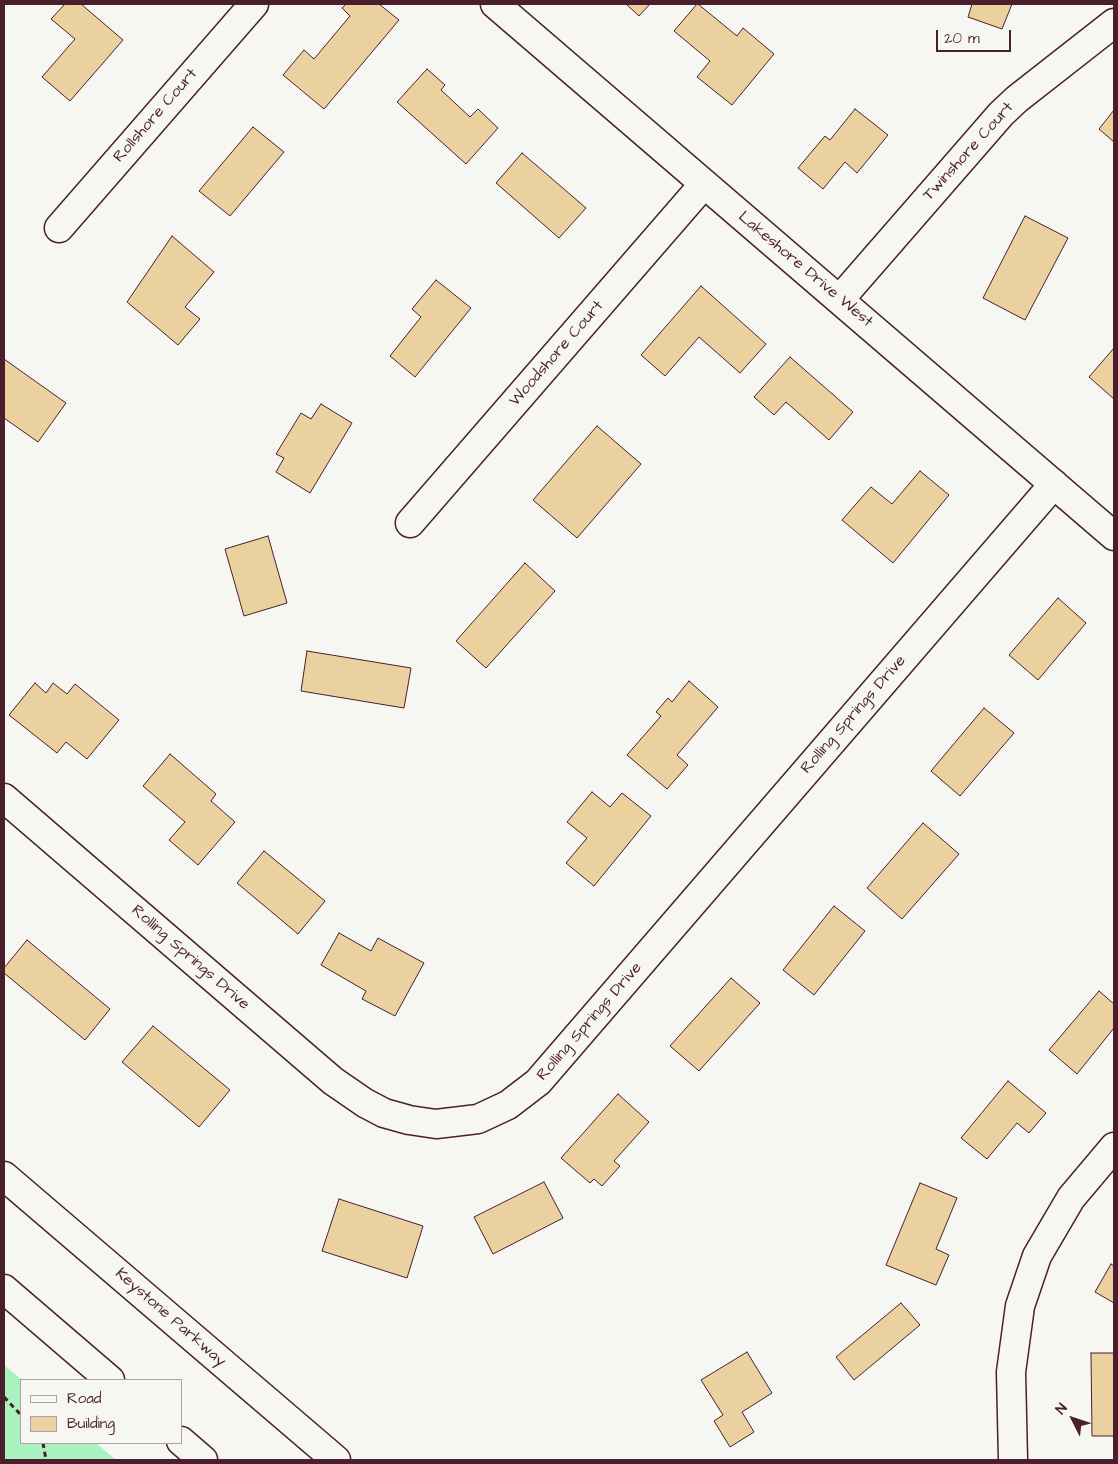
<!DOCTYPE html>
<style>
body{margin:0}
#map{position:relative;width:1118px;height:1464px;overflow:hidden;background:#f6f6f2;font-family:"Architects Daughter",sans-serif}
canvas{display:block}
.frame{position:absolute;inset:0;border:5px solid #4a1f2b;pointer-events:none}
.legend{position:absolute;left:20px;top:1379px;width:162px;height:65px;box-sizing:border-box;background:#f6f6f2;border:1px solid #b1a0a2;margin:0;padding:6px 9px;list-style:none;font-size:15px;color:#4a1f2b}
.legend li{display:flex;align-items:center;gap:10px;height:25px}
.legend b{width:25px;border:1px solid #b1a0a2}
.north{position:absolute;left:1048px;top:1394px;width:50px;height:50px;-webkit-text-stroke:4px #f6f6f2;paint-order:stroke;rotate:311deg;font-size:14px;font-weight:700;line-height:20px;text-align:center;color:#4a1f2b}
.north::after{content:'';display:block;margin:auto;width:18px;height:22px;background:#4a1f2b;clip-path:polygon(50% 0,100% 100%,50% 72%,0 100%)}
.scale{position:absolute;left:936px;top:30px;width:75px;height:22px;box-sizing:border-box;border:2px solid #4a1f2b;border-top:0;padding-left:6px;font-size:15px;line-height:18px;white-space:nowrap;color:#4a1f2b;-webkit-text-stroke:4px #f6f6f2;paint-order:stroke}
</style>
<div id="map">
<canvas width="1118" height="1464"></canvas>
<div class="frame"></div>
<ul class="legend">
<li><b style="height:6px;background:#f6f6f2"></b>Road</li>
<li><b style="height:14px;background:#ebd1a0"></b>Building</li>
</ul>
<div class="north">N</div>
<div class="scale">20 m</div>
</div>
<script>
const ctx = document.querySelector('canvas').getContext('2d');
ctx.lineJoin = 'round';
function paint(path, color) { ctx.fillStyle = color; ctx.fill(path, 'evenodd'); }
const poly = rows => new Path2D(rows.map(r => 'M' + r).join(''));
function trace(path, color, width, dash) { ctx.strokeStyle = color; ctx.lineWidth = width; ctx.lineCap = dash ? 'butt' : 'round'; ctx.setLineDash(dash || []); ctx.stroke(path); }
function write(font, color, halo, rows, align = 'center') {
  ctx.font = font + ' "Architects Daughter",sans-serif'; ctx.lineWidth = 4.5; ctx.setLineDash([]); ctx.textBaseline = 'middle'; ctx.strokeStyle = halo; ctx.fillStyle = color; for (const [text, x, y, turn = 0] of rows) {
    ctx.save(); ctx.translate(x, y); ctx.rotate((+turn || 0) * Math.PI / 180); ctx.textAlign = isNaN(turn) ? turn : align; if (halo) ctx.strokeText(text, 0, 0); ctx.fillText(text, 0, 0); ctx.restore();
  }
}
paint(poly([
 [4,1365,22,1380,21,1443,96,1443,116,1460,4,1460]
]), '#a9f2c0');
const building = poly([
 [65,4,81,4,123,40,70,101,42,77,75,39,51,19,65,4],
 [346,4,379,4,399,20,324,109,283,75,304,50,314,59,350,16,342,8,346,4],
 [626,4,650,4,639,16,626,4],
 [697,4,698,4,737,36,743,28,774,54,732,105,697,77,710,61,674,31,697,4],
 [972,4,1012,4,1002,29,968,17,972,4],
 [427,69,445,85,441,90,470,117,478,109,498,128,466,164,397,102,427,69],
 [855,109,888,135,857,173,845,162,823,189,798,168,825,136,830,140,855,109],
 [1114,110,1114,142,1099,129,1114,110],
 [253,127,284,152,230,216,199,191,253,127],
 [522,153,586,208,559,238,496,183,522,153],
 [1025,216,1068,238,1025,320,983,298,1025,216],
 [172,236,214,272,185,307,200,319,178,345,127,302,172,236],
 [436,280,471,308,415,377,390,356,421,317,412,309,436,280],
 [701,286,766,344,740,373,699,337,665,376,641,355,701,286],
 [1114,348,1114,399,1089,377,1114,348],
 [790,357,853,412,829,440,786,402,774,415,754,397,790,357],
 [4,359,66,403,38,442,4,418,4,359],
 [321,404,352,423,310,493,276,472,284,458,276,454,301,413,311,419,321,404],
 [597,426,641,464,577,538,533,500,597,426],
 [920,471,949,495,893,563,842,520,871,487,892,504,920,471],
 [268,536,287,603,244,616,225,549,268,536],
 [525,563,555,591,486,668,456,641,525,563],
 [1058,598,1086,623,1038,680,1009,655,1058,598],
 [307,651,411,668,404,708,301,691,307,651],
 [689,681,718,707,677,755,688,765,667,789,627,755,661,716,656,712,668,698,672,702,689,681],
 [35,683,46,693,53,683,67,694,75,684,119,720,87,759,66,742,57,753,9,715,35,683],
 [984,708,1014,733,960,796,931,771,984,708],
 [170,754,216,794,211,801,235,822,198,865,169,840,185,822,143,786,170,754],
 [592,792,610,807,622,793,651,816,594,886,566,863,587,838,567,822,592,792],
 [923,823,959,854,902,919,867,888,923,823],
 [264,851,325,901,298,934,237,883,264,851],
 [834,906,865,931,814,995,783,970,834,906],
 [339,933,371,951,378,938,424,963,395,1016,362,999,366,991,321,965,339,933],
 [27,940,110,1009,85,1040,4,973,4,968,27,940],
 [731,978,760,1003,699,1071,670,1046,731,978],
 [1099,991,1114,1004,1114,1028,1077,1074,1049,1050,1099,991],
 [153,1026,230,1090,199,1127,122,1062,153,1026],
 [1008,1081,1046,1113,1029,1133,1017,1123,987,1159,961,1138,1008,1081],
 [618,1094,649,1122,614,1161,620,1166,602,1186,594,1179,590,1183,561,1158,618,1094],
 [544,1182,563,1218,493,1254,474,1217,544,1182],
 [920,1183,957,1198,936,1249,949,1255,936,1285,886,1265,920,1183],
 [339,1199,423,1226,407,1278,322,1251,339,1199],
 [1111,1264,1114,1266,1114,1303,1095,1292,1111,1264],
 [901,1303,920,1325,854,1380,836,1357,901,1303],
 [747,1352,772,1393,742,1412,754,1432,730,1447,714,1421,723,1415,701,1380,747,1352],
 [1091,1353,1114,1353,1114,1436,1092,1436,1091,1353]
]);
paint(building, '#ebd1a0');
trace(building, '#4a1f2b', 1);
const street = poly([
 [495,4,1114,536],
 [59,228,254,4],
 [840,299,1001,114,1017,99,1114,23],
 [410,523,704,184],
 [4,798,333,1081,365,1103,384,1113,409,1120,436,1124,478,1119,508,1105,538,1082,1054,484],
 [1013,1460,1011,1372,1020,1306,1037,1256,1071,1198,1114,1147]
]);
const highway = poly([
 [4,1176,336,1460],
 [4,1289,110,1380],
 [181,1441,203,1460]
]);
trace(street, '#4a1f2b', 31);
trace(highway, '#4a1f2b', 31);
trace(poly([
 [4,1397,21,1415],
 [43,1443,46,1460]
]), '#4a1f2b', 3, [5, 4]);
trace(street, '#f6f6f2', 28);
trace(highway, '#f6f6f2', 28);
write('16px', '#4a1f2b', '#f6f6f2', [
 ["Rollshore Court",156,116,-49],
 ["Twinshore Court",969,152,-48],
 ["Lakeshore Drive West",805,270,40],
 ["Woodshore Court",557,354,-49],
 ["Rolling Springs Drive",854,715,-49],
 ["Rolling Springs Drive",190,958,41],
 ["Rolling Springs Drive",590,1022,-49],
 ["Keystone Parkway",170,1318,41]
]);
</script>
